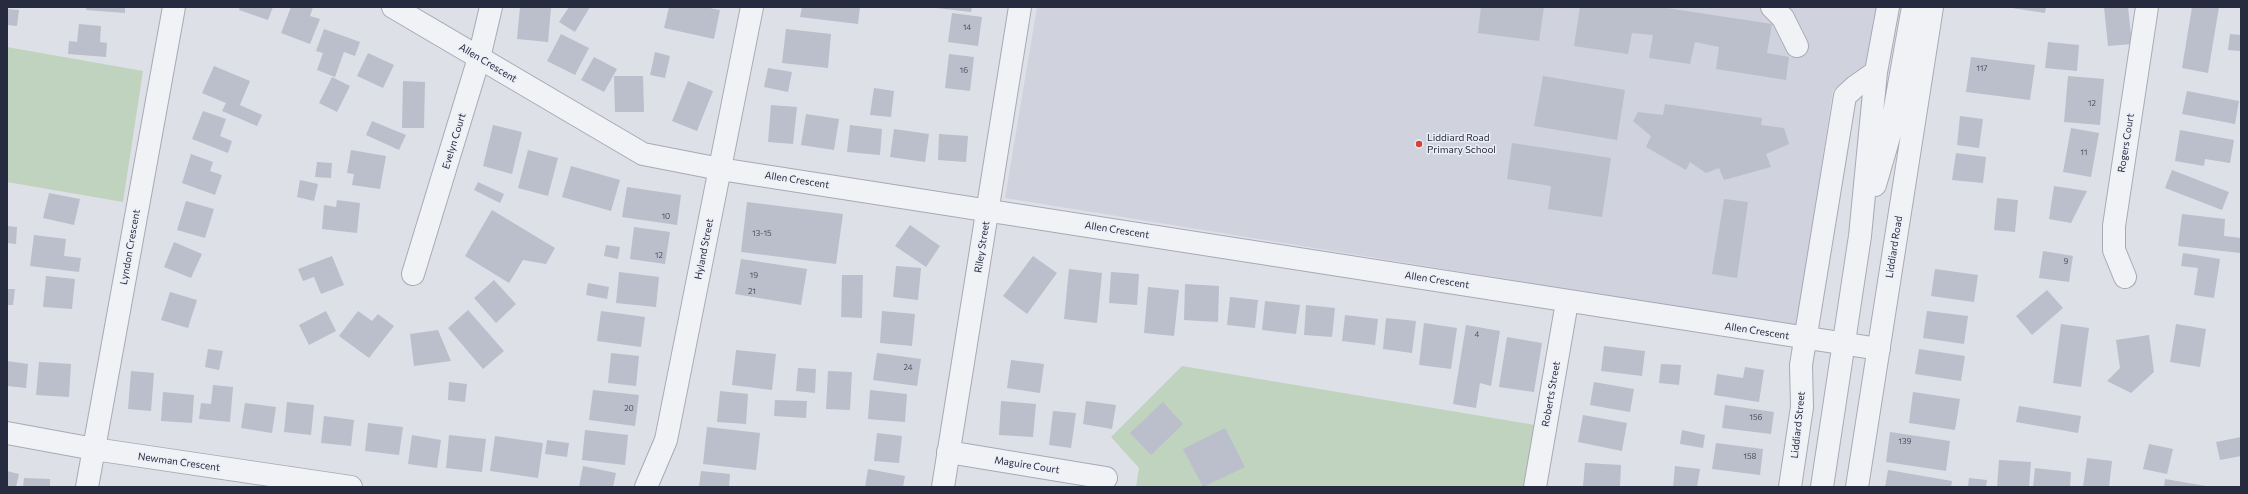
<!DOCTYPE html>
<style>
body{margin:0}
#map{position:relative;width:2248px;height:494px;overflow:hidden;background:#dee0e8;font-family:Commissioner,sans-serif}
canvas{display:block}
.frame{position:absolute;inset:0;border:8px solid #262b40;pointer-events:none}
</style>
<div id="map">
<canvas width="2248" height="494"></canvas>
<div class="frame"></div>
</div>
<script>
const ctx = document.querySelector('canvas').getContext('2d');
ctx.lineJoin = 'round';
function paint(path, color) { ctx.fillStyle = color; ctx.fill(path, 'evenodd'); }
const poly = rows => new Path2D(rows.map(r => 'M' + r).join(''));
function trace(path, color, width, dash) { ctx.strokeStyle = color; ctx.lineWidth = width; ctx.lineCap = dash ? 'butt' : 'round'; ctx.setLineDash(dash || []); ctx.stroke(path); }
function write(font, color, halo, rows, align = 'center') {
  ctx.font = font + ' Commissioner,sans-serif'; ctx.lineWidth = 3; ctx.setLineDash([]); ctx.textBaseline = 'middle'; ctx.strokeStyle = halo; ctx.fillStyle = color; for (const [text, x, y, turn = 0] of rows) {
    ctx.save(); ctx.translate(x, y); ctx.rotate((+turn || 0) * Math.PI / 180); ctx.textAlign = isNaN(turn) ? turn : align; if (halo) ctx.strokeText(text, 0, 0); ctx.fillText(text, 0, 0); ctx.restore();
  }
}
paint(poly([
 [1037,7,1877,7,1868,66,1833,90,1797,326,1005,198]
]), '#d0d2dd');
paint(poly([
 [7,47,143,71,123,202,7,182],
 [1182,366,1535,425,1525,487,1136,487,1139,468,1111,437]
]), '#c0d3be');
paint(poly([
 [87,7,125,7,125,13,86,10],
 [240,7,273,7,268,20,239,10],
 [291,7,313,7,310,16,320,19,310,44,281,33],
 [520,7,551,8,548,42,517,39],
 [569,7,590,7,575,32,559,22],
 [669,7,705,7,720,10,714,39,664,28],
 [802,7,860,7,858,24,800,17],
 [927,7,972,7,971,12],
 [1481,7,1544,7,1539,41,1478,33],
 [1580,7,1660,7,1772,24,1767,53,1789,57,1786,80,1716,69,1719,47,1695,42,1690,64,1649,58,1653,35,1632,33,1628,54,1574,46],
 [2005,7,2046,7,2045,13],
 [2104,7,2128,7,2132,44,2108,46],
 [2192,7,2219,7,2208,73,2182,68],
 [7,9,19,10,17,26,7,25],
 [952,13,982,17,978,46,948,42],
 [79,24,101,26,100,42,107,43,106,57,68,54,69,41,77,42],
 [324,29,360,42,355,56,344,52,335,77,317,70,323,53,316,51],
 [786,29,831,34,828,68,782,63],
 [561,34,589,48,575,75,547,61],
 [2230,34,2241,35,2241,51,2228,50],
 [2048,42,2079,45,2077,71,2045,68],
 [655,52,670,56,665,78,650,75],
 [368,53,394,65,383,88,357,76],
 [949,54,974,57,970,91,945,88],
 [594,57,617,69,604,92,581,80],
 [1971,57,2035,65,2030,100,1966,92],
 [214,66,250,81,240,105,262,115,257,126,222,111,226,103,202,93],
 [768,68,792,72,788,92,764,87],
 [614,76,643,76,644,112,615,112],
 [1543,76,1625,90,1617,140,1534,126],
 [2068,76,2104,79,2100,125,2064,122],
 [332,77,350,86,337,112,319,103],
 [403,81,425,82,424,128,402,128],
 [688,81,713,91,697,131,672,121],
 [874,88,894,91,891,117,870,115],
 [2187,91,2239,101,2235,124,2182,114],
 [1665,104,1762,118,1761,125,1784,128,1789,144,1766,154,1771,167,1724,180,1719,168,1706,173,1690,162,1686,170,1646,147,1651,136,1633,121,1638,112,1663,115],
 [771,105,797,107,793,144,768,142],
 [203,111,226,119,220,136,232,141,228,153,192,139],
 [806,114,839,119,834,150,801,145],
 [1960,116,1983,119,1979,148,1957,145],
 [372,121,406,135,399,150,366,135],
 [493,125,522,132,512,174,483,166],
 [850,125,882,129,880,155,847,152],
 [2071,128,2099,133,2091,177,2063,172],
 [894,129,929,134,925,162,890,157],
 [2180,130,2234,140,2230,163,2205,159,2204,166,2175,161],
 [939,134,968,136,966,162,938,160],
 [1512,143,1611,158,1602,217,1548,209,1551,186,1507,179],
 [351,150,386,156,380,189,352,185,354,174,347,173],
 [528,150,558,158,548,196,518,188],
 [1956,153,1986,157,1983,183,1952,180],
 [191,154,213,162,210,171,222,175,215,195,182,183],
 [317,162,332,163,331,178,315,177],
 [571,166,620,180,611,211,562,197],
 [2172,170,2229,192,2222,210,2165,188],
 [300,180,318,184,314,201,297,197],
 [478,182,504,194,500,203,474,190],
 [2054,186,2087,191,2071,223,2049,219],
 [627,187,681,195,677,225,622,217],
 [49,193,80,199,74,225,43,218],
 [1997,198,2018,200,2015,232,1994,230],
 [1724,199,1748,202,1737,278,1712,274],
 [337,200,360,203,357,233,322,229,324,205,336,207],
 [186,201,214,209,205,238,177,230],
 [747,202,843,214,836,264,741,252],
 [492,210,555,248,546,264,523,260,509,283,465,256],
 [2182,214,2225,219,2224,236,2241,238,2240,253,2178,246],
 [910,225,940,246,926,267,895,246],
 [7,226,17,227,16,244,7,243],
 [634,227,670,232,665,264,630,259],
 [34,235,66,239,64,256,81,258,79,272,30,266],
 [174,242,202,254,191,278,164,267],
 [606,245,620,247,618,259,604,256],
 [2043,251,2073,256,2069,282,2039,278],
 [2183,253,2220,259,2214,298,2194,295,2198,268,2181,266],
 [332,256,344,285,321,294,314,277,303,281,298,269],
 [1033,256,1057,273,1027,314,1003,296],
 [741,259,807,269,801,305,735,294],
 [896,266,921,268,918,300,893,297],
 [1069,269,1102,273,1097,323,1064,319],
 [1935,269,1978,275,1974,302,1931,296],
 [619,272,659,277,656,307,616,303],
 [1111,272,1139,274,1137,305,1109,303],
 [842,275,863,275,862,318,841,317],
 [46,276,75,279,72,309,43,307],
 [494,280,516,304,496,323,474,298],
 [588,283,609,287,607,299,586,295],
 [1185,284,1219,286,1218,322,1184,320],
 [1148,287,1179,290,1174,336,1144,333],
 [7,289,15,289,13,305,7,305],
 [2047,290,2063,308,2032,335,2016,316],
 [170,292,197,300,188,328,161,320],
 [1230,297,1258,300,1255,328,1227,325],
 [1265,301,1300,305,1296,334,1262,330],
 [1306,305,1335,308,1332,337,1304,335],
 [468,310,504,351,483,369,448,328],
 [326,311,336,331,309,345,299,325],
 [358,311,372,321,378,314,394,326,369,358,339,336],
 [601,311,645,317,641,347,597,341],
 [882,311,915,314,912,346,880,343],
 [1927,311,1968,316,1964,344,1923,338],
 [1345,315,1378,319,1375,345,1342,341],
 [1386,318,1416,321,1412,353,1383,349],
 [1424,323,1457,328,1451,369,1419,365],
 [2061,324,2089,328,2081,387,2053,383],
 [2176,324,2206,329,2200,367,2170,362],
 [1466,325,1500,331,1491,386,1480,383,1476,408,1453,404],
 [438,330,451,361,414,366,410,334],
 [2149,335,2154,372,2131,393,2107,381,2120,368,2116,340],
 [1507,337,1542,343,1534,392,1499,387],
 [1604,346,1645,351,1642,376,1601,371],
 [208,349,223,351,219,370,205,367],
 [1919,349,1965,356,1961,381,1915,374],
 [736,350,776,354,772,390,732,385],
 [611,353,639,356,636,386,608,383],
 [877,353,921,359,917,386,873,380],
 [1011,360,1044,364,1040,393,1007,388],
 [7,361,28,364,26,388,7,386],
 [39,362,71,364,69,397,36,395],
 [1661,364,1681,365,1679,385,1659,383],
 [1745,367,1764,370,1759,402,1714,395,1717,374,1743,378],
 [798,368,816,369,815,393,796,391],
 [131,371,154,373,151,411,128,409],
 [828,371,852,372,850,410,826,409],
 [449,382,467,384,465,402,448,400],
 [1594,382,1634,389,1630,412,1590,405],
 [213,385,233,387,230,422,199,419,201,403,211,404],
 [593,390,639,395,635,426,589,420],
 [870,390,907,394,905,422,868,419],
 [720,391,748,394,746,424,717,422],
 [163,392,194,395,192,423,161,421],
 [1913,392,1960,399,1955,430,1909,423],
 [775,400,807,401,806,418,774,416],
 [1001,401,1036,404,1033,437,999,435],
 [1086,401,1116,405,1112,429,1083,424],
 [287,402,314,405,311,435,284,432],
 [1163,402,1183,424,1151,455,1130,433],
 [245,403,276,407,272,433,241,428],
 [1725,405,1774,412,1771,434,1722,428],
 [2019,406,2081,416,2078,433,2016,422],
 [1053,411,1076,413,1071,448,1049,445],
 [1583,415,1627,423,1622,451,1578,442],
 [324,416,354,420,351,446,321,443],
 [368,423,403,427,399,455,365,451],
 [707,427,760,433,756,470,703,464],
 [1225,428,1245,467,1203,487,1183,449],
 [585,430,628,435,625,465,582,460],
 [1682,430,1705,435,1703,448,1680,444],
 [1890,432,1950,441,1946,471,1886,462],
 [877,433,902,436,899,463,874,461],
 [412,435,441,440,437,468,408,464],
 [449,435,486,439,482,472,446,468],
 [495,436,543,443,538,478,490,471],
 [2241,437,2241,456,2220,460,2216,442],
 [547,440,569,443,567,457,545,454],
 [1716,443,1763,449,1760,475,1712,469],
 [2149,444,2173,449,2167,474,2143,469],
 [2087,458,2112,461,2109,487,2083,487],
 [1999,460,2031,462,2029,487,1997,487],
 [1585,463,1621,465,1620,487,1583,487],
 [583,466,616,473,613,487,579,487],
 [1675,466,1700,469,1697,487,1673,487],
 [2035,468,2071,472,2070,487,2033,487],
 [868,469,905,476,903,487,865,487],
 [1888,470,1952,481,1951,487,1885,487],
 [7,471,19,474,16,487,7,487],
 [701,471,730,474,729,487,699,487],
 [24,478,50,479,50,487,23,487],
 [1969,478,1987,480,1986,487,1968,487],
 [2165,479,2206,486,2206,487,2164,487]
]), '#bbbecb');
const minor = poly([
 [393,7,643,154,720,169,1879,349],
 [1772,7,1783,18,1797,46],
 [1875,185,1891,130,1913,7],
 [413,274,479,58,491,7],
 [2125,277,2114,250,2114,226,2147,7],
 [7,433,94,449,351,487],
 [948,452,1106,478],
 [87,487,174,7],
 [646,487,666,440,752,7],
 [943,487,1020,7],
 [1535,487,1567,302],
 [1790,487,1802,407,1801,365,1845,96,1856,86,1876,72],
 [1822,487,1860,236,1876,72,1888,7],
 [1857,487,1932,7]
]);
trace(minor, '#a7aab6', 24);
trace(minor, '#f1f2f6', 22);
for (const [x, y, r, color] of [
 [1419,144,4,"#d4423c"]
]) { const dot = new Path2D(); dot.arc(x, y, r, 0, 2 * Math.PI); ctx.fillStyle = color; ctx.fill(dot); trace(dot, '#edeff6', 1.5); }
write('8px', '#4b5063', null, [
 ["14",967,27],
 ["117",1982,68],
 ["16",964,70],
 ["12",2092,103],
 ["11",2084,152],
 ["10",666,216],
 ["13-15",762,233],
 ["12",659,255],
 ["9",2066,261],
 ["19",754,275],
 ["21",752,291],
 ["4",1477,334],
 ["24",908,367],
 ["20",629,408],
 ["156",1756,417],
 ["139",1905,441],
 ["158",1750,456]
]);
write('10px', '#262b40', '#edeff6', [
 ["Allen Crescent",488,63,31],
 ["Evelyn Court",454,141,-73],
 ["Rogers Court",2126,143,-81],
 ["Allen Crescent",797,180,9],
 ["Allen Crescent",1117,230,9],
 ["Lyndon Crescent",130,247,-80],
 ["Riley Street",982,247,-81],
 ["Liddiard Road",1894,247,-81],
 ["Hyland Street",704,249,-79],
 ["Allen Crescent",1437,280,9],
 ["Allen Crescent",1757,331,9],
 ["Roberts Street",1551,394,-80],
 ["Liddiard Street",1798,425,-84],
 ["Newman Crescent",179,462,8],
 ["Maguire Court",1027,465,9]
]);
write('10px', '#262b40', '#edeff6', [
 ["Liddiard Road",1427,138],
 ["Primary School",1427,150]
], 'left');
</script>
